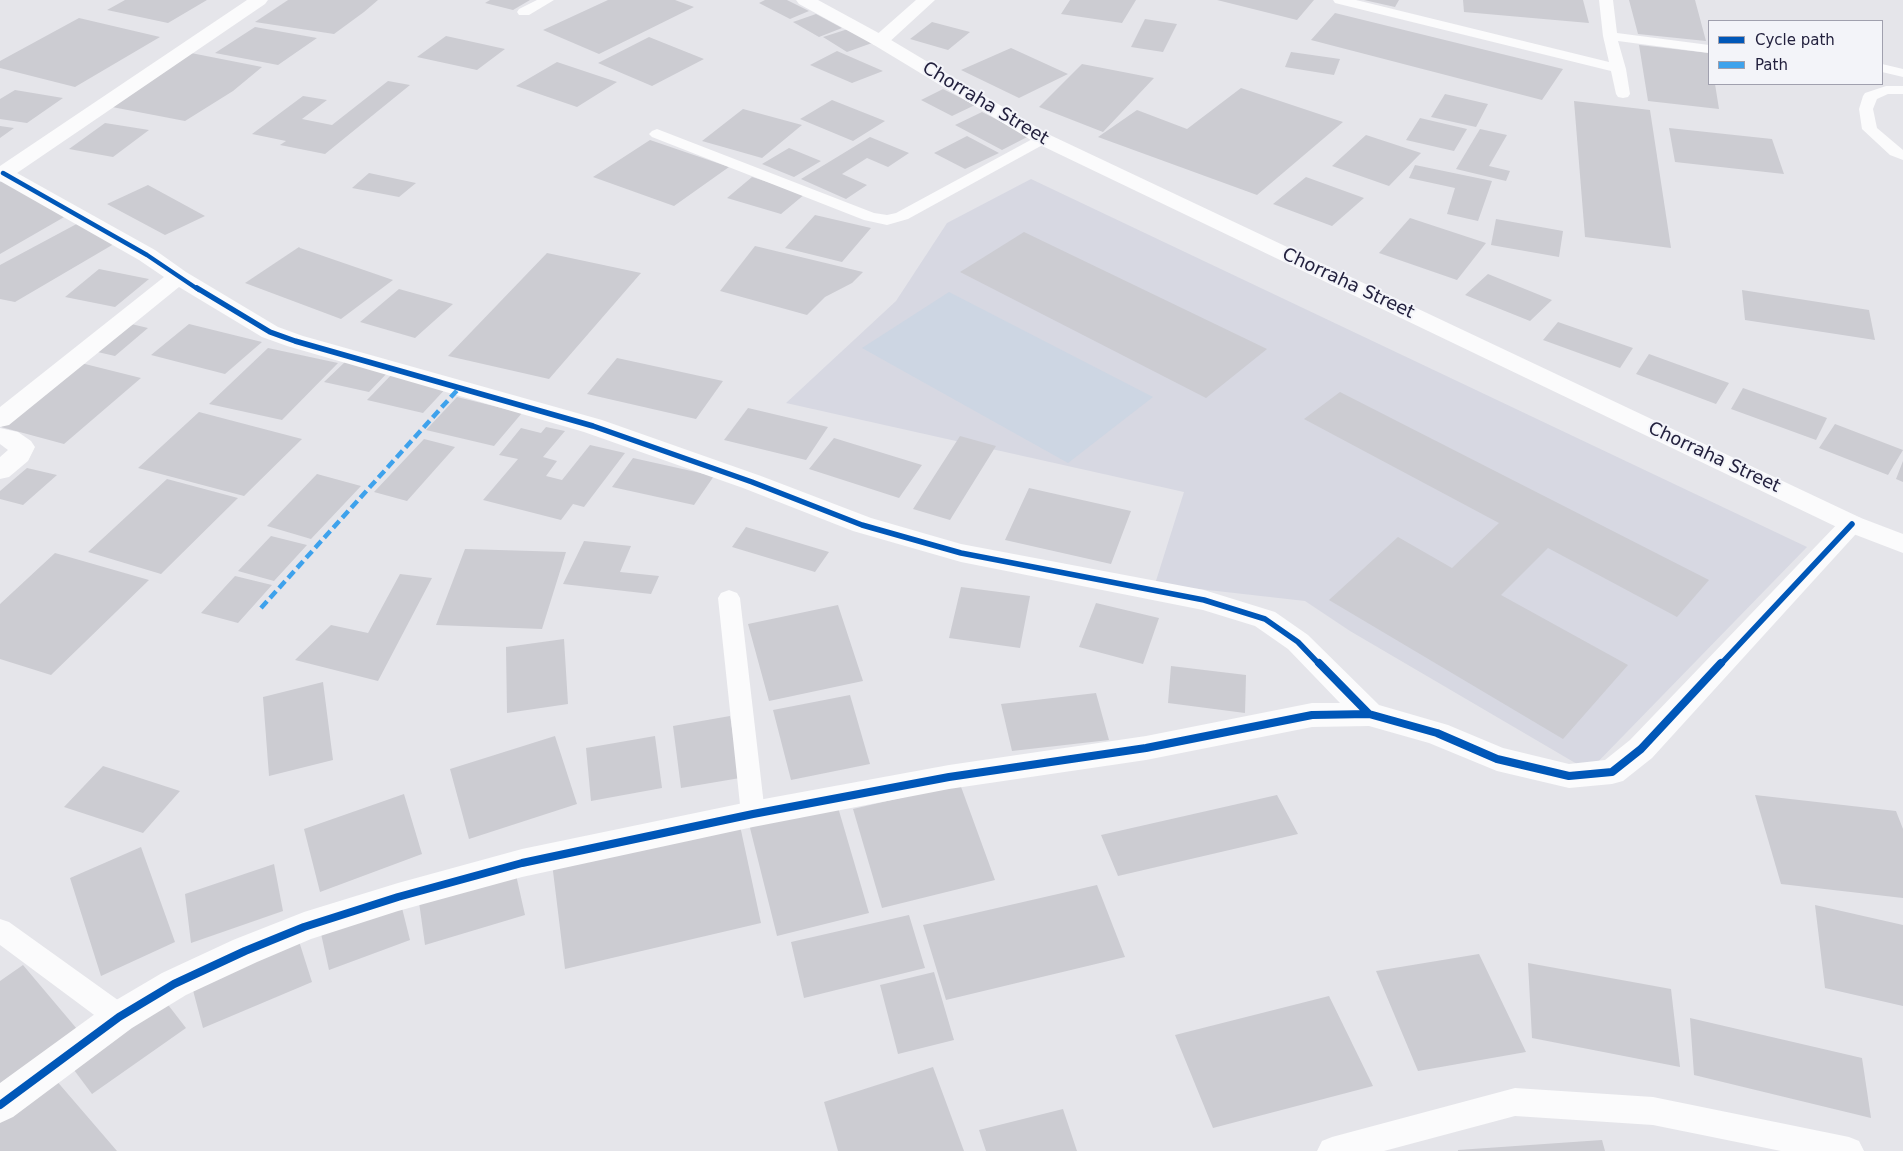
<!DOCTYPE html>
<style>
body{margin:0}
#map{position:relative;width:1903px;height:1151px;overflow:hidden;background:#e5e5ea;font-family:"DejaVu Sans",sans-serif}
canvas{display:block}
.legend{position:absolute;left:1708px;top:20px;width:175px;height:65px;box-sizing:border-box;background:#f3f4f9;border:1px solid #a0a0ae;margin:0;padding:6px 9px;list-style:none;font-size:15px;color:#23213e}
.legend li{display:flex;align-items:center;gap:10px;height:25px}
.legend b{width:25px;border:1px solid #a0a0ae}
</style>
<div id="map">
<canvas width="1903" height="1151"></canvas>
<ul class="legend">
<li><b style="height:6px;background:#0057b8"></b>Cycle path</li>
<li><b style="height:6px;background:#3ea2ec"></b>Path</li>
</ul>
</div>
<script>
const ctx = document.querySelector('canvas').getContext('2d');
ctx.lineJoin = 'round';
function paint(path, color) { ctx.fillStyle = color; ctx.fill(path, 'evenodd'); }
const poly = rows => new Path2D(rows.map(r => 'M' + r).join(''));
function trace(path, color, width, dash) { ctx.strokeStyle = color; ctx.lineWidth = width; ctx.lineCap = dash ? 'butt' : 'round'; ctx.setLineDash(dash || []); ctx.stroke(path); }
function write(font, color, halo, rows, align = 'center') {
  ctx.font = font + ' "DejaVu Sans",sans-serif'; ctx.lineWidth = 4; ctx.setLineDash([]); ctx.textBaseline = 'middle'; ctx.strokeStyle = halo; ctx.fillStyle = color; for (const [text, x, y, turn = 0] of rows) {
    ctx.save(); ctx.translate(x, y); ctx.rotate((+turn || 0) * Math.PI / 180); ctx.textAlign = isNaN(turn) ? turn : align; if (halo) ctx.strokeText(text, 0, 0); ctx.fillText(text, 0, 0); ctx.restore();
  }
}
paint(poly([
 [1031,179,1807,547,1589,771,1350,631,1305,601,1155,584,1184,492,786,403,896,301,947,223]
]), '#d7d8e2');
paint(poly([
 [949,292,1153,397,1068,463,862,348]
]), '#cdd6e3');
paint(poly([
 [125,0,207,0,168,23,107,10],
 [288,0,378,0,364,12,334,34,255,22],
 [490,0,530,0,513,10,485,3],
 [608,0,675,0,694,7,599,54,543,30],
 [765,0,787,0,809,11,790,19,759,3],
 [1070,0,1136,0,1122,23,1061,14],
 [1217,0,1314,0,1297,20],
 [1364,0,1399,0,1395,7],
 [1463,0,1583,0,1589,23,1464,12],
 [1629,0,1695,0,1706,41,1638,34],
 [1335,13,1563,69,1542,100,1311,40],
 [816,14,842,28,819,37,793,22],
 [79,18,160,37,75,87,0,68,0,61],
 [1145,19,1177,24,1163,52,1131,47],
 [932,22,970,32,948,50,910,39],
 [255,27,317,38,278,65,215,53],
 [848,29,872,43,847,52,823,37],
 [446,36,505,49,477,70,417,57],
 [649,37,704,59,652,86,598,63],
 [1639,45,1709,53,1709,84,1715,84,1719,109,1648,101],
 [1011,48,1068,74,1019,98,961,70],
 [837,51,883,71,852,83,810,65],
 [1291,52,1340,59,1334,75,1285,67],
 [191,53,262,67,233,91,185,121,112,107],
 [557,62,617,82,577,107,516,86],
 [1082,64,1154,78,1103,132,1039,107],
 [388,81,410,85,325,154,280,145,286,141,252,134,303,96,327,100,302,119,332,125],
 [1241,88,1343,122,1257,195,1098,137,1137,110,1187,129],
 [943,89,975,105,952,116,921,100],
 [15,90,63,98,27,123,0,119,0,99],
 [1445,94,1488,104,1476,127,1431,117],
 [832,100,885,121,853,141,800,119],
 [1574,101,1650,110,1671,248,1585,237],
 [743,109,802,125,762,158,702,141],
 [982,112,1029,136,1002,150,955,125],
 [1420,118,1467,129,1454,151,1406,140],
 [105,123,149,130,113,157,69,149],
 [0,126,14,128,0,138],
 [1669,128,1772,139,1784,174,1675,162],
 [1480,129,1507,135,1489,166,1510,171,1506,181,1456,169],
 [1366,135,1421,153,1389,186,1332,166],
 [967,136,999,153,965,169,934,153],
 [870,137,909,153,888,167,867,158,842,174,867,185,846,199,801,179],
 [650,140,729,167,674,206,593,177],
 [789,148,821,161,794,177,762,164],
 [1415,165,1492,181,1478,221,1447,214,1455,188,1409,178],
 [369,173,416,183,399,197,352,188],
 [752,177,805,194,781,214,727,198],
 [1306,177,1364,198,1332,226,1273,204],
 [5,179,66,216,0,254,0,182],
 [148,185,205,216,165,235,107,204],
 [815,215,871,228,842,262,785,248],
 [1410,218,1486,243,1457,280,1379,253],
 [1496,219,1563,231,1559,257,1491,245],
 [84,220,119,241,15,302,0,299,0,265],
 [1024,232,1267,349,1206,398,960,272],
 [755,246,863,272,852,283,825,297,807,315,720,291],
 [299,247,300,248,393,280,341,319,245,283],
 [547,253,641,273,549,379,448,356],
 [99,269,149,279,115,307,65,297],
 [1488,274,1552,300,1530,321,1465,295],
 [399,289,453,304,415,338,360,322],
 [1742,290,1869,310,1875,340,1745,320],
 [123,322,148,328,115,356,89,350],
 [1558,322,1633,348,1620,368,1543,340],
 [189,324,262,342,225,374,151,355],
 [268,348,338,363,282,420,209,404],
 [1649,354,1729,383,1716,404,1636,374],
 [617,358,723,381,696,419,587,394],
 [346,361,390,370,369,392,324,382],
 [81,363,141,378,64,444,1,427],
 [394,372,449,385,423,413,367,400],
 [1743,388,1827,418,1816,440,1731,409],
 [1340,392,1709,580,1677,617,1548,548,1501,595,1628,665,1563,739,1329,600,1398,537,1452,568,1499,523,1304,419],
 [457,397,522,413,494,446,426,430],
 [748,408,828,427,806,460,724,440],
 [199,412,302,439,244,496,138,468],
 [1835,424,1903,450,1888,475,1819,448],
 [546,427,565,431,543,457,557,461,546,476,562,480,590,445,625,453,584,507,573,504,561,520,483,500,518,459,499,455,521,428,541,433],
 [960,436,996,446,950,520,913,509],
 [834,438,922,465,899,498,809,469],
 [424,439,455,447,407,501,374,492],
 [633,458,714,476,694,505,612,487],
 [1903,461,1903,482,1896,479],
 [27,468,57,475,23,505,0,499,0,491],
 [317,474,361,486,311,539,267,526],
 [167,479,238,498,161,574,88,552],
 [1029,488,1131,511,1111,564,1005,540],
 [746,527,829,552,815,572,732,547],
 [271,536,307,545,274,581,238,571],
 [584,541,631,546,620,572,659,576,651,594,563,584],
 [465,549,566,552,542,629,436,625],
 [55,553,149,580,51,675,0,659,0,604],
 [400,574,432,578,378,681,295,660,331,625,368,633],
 [235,576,272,585,238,623,201,613],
 [961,587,1030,596,1020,648,949,638],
 [1096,603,1159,618,1143,664,1079,647],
 [838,605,863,681,769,701,748,624],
 [564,639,568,704,507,713,506,647],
 [1171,666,1246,675,1245,713,1168,703],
 [323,682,333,760,269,776,263,697],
 [1096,693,1109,740,1012,751,1001,704],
 [850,695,870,764,791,780,773,710],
 [730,716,740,778,681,788,673,726],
 [555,736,577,804,469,839,450,769],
 [655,736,662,788,591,801,586,748],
 [103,766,180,791,143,833,64,807],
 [960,784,995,880,882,908,853,809],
 [404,794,422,854,320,892,304,829],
 [1277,795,1298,834,1118,876,1101,835],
 [1755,795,1896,811,1903,829,1903,898,1781,884],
 [837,804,869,913,777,936,749,824],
 [739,821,761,923,565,969,552,863],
 [141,847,175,942,101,976,70,878],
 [274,864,283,911,191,943,185,894],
 [514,866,525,915,425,945,418,895],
 [1097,885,1125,957,946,1000,923,925],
 [400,900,410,940,329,970,320,929],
 [1815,905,1903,925,1903,1006,1825,988],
 [909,915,925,968,804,998,791,942],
 [297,935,312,982,203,1028,190,979],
 [1479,954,1526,1052,1418,1071,1376,971],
 [1528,963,1671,989,1680,1067,1532,1038],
 [23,965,77,1029,0,1084,0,981],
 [934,972,954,1040,898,1054,880,985],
 [1329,996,1373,1086,1213,1128,1175,1035],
 [162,997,186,1028,92,1094,68,1062],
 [1690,1018,1862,1058,1871,1118,1694,1075],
 [933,1067,964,1151,838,1151,824,1102],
 [55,1079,117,1151,0,1151,0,1121],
 [1063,1109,1077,1151,986,1151,979,1130],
 [1602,1140,1605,1151,1458,1151,1458,1150]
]), '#ccccd2');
paint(poly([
 [537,0,554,0,529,15,519,15,517,12,519,9,537,0],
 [1333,0,1356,0,1609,62,1603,36,1599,0,1613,0,1617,33,1709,45,1709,53,1618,41,1626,69,1630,94,1628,97,1623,98,1618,97,1616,94,1611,71,1335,3,1333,0],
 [1882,64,1903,69,1903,77,1882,72,1882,64],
 [1886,86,1903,86,1903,94,1888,94,1877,99,1873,109,1877,128,1903,150,1903,160,1890,155,1862,129,1859,109,1863,96,1865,93,1886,86],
 [657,129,874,213,887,215,896,213,1038,136,1048,136,1051,139,1048,142,908,219,887,225,864,220,652,137,649,134,652,131,657,129],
 [729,590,737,593,740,598,765,814,762,821,753,824,744,821,741,814,718,598,721,593,729,590],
 [0,919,9,922,129,1008,133,1017,129,1026,119,1029,109,1026,0,945,0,919],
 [1515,1088,1653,1097,1849,1137,1859,1141,1864,1151,1781,1151,1653,1125,1515,1116,1384,1151,1317,1151,1322,1141,1332,1137,1515,1088]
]), '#fbfbfc');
paint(poly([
 [247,0,268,0,265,4,17,173,155,250,186,272,278,327,303,336,602,420,761,476,871,518,961,544,1204,590,1275,612,1308,635,1379,705,1448,725,1503,748,1569,764,1605,760,1630,740,1843,518,1852,515,1861,518,1865,524,1652,758,1623,781,1612,784,1569,788,1497,771,1429,743,1369,726,1312,727,1146,760,949,789,753,827,522,877,398,911,311,939,257,962,186,995,132,1028,13,1117,0,1123,0,1083,106,1006,162,973,233,940,304,912,398,883,522,849,753,801,949,765,1146,736,1312,703,1340,703,1288,649,1255,626,1203,610,961,562,853,531,743,488,584,432,287,346,262,337,179,287,9,425,0,427,0,407,164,277,139,260,0,181,0,166,247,0],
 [916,0,935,0,886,45,880,46,874,45,871,41,874,37,916,0],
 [0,428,18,432,31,441,35,447,28,461,9,477,0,479,0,457,8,450,0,444,0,428]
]), '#fbfbfc');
paint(poly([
 [796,0,818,0,886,37,1050,135,1861,518,1903,534,1903,553,1843,530,1036,143,874,45,799,4,796,0]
]), '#fbfbfc');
trace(poly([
 [261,608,460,387]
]), '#3ea2ec', 4.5, [9, 4.5]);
trace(poly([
 [3,173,147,255,199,290]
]), '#0057b8', 4.5);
trace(poly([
 [197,288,270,332,295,341,593,426,752,482,862,525,961,553,1204,600,1265,619,1298,642,1320,665],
 [1720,665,1852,524]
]), '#0057b8', 5.5);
trace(poly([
 [1319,663,1369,714],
 [0,1105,119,1017,174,984,245,951,304,927,398,897,522,863,753,814,949,777,1146,748,1312,715,1369,714,1437,733,1497,759,1569,776,1612,772,1641,749,1721,663]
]), '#0057b8', 8);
write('18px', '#23213e', '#f3f4f9', [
 ["Chorraha Street",985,104,31],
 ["Chorraha Street",1348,284,25],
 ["Chorraha Street",1714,458,25]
]);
</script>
